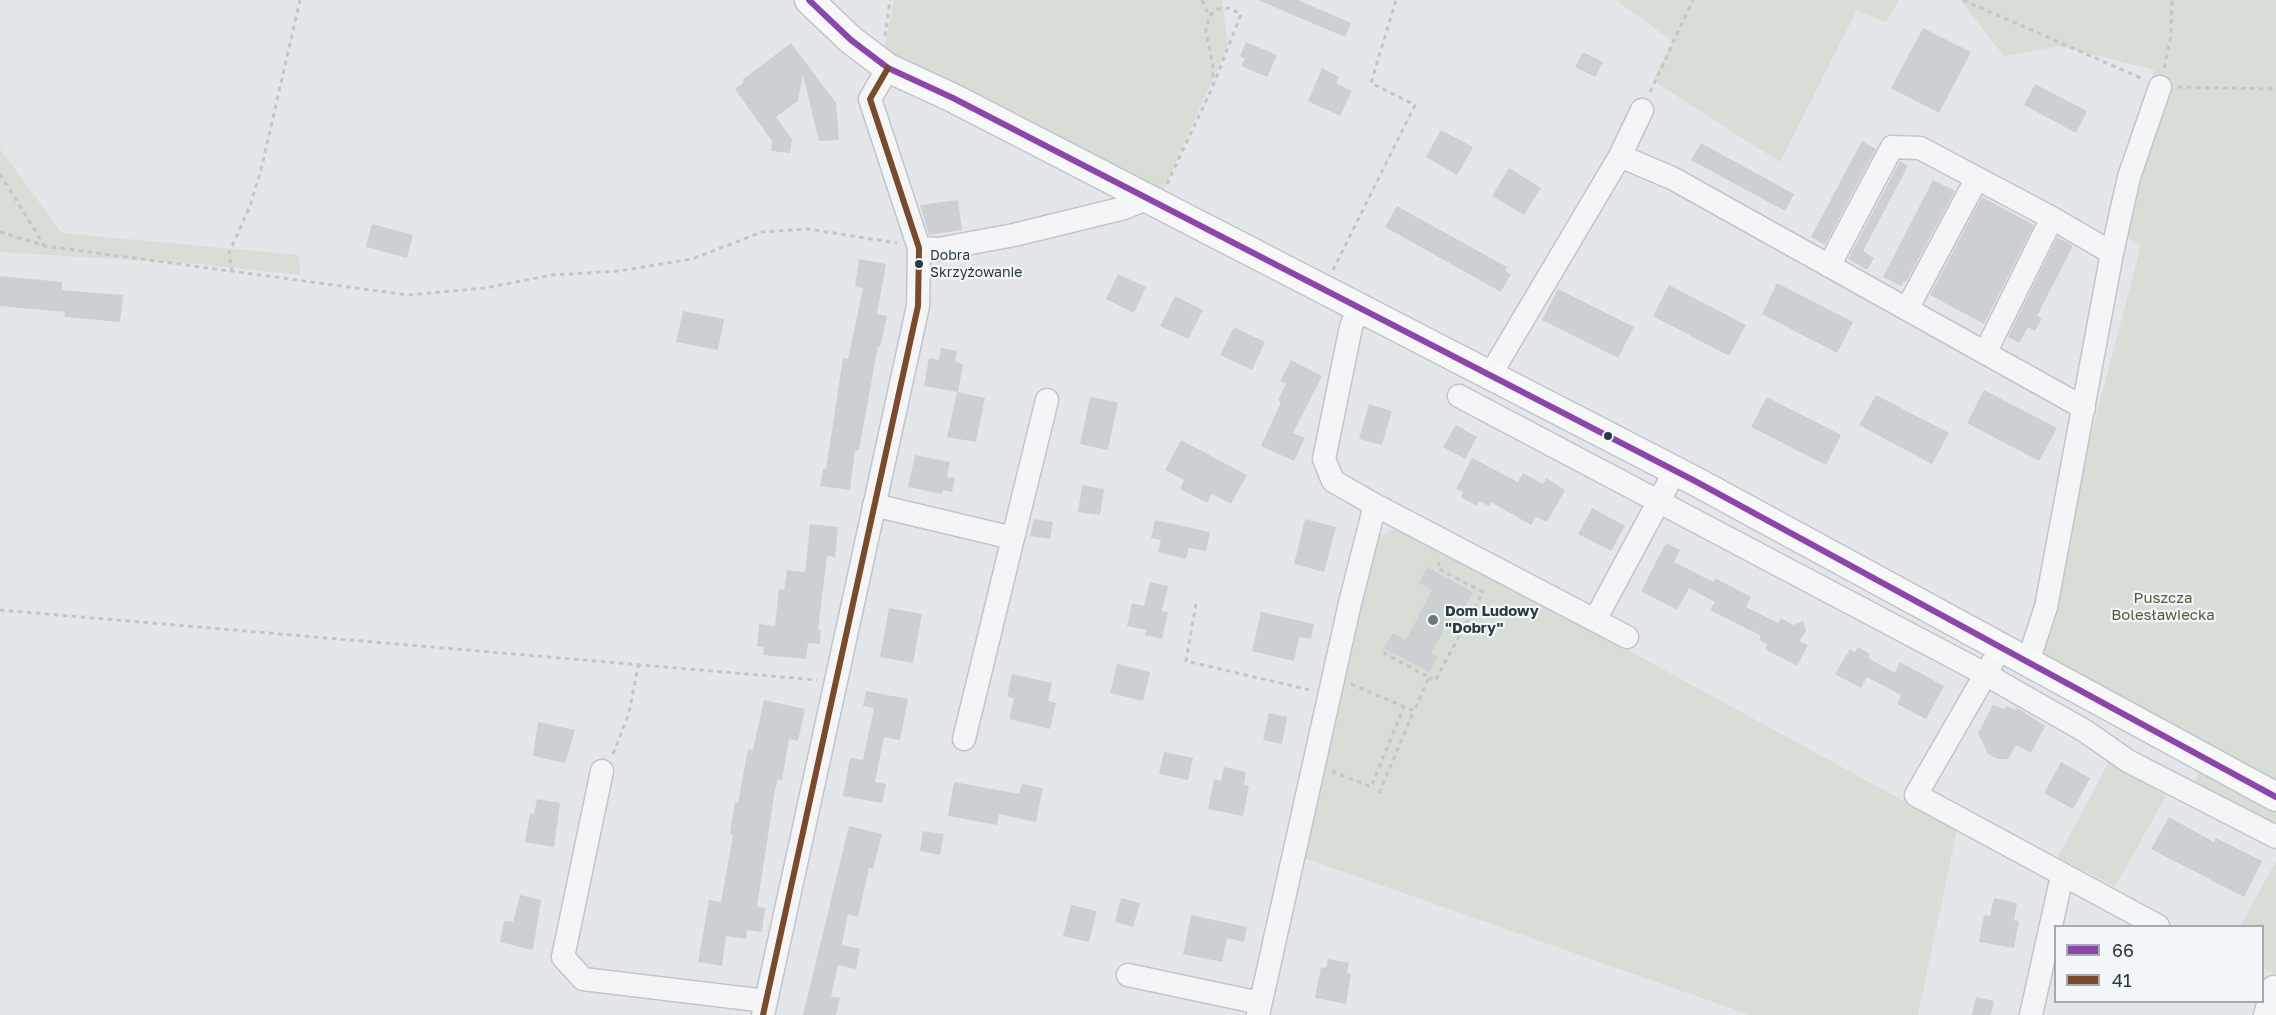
<!DOCTYPE html>
<meta charset="utf-8">
<style>
body{margin:0}
#map{position:relative;width:2276px;height:1015px;overflow:hidden;background:#e4e7ea;font-family:"Golos Text",sans-serif}
canvas{display:block}
.legend{position:absolute;left:2054px;top:925px;width:210px;height:78px;box-sizing:border-box;background:#f2f6f9;border:2px solid #a2abb1;margin:0;padding:8px 10px;list-style:none;font-size:18px;color:#293a45}
.legend li{display:flex;align-items:center;gap:12px;height:30px}
.legend b{width:30px;border:2px solid #a2abb1}
</style>
<div id="map">
<canvas width="2276" height="1015"></canvas>
<ul class="legend">
<li><b style="height:8px;background:#8e44ad"></b>66</li>
<li><b style="height:8px;background:#7a4b2a"></b>41</li>
</ul>
</div>
<script>
const ctx = document.querySelector('canvas').getContext('2d');
ctx.lineJoin = 'round';
function paint(path, color) { ctx.fillStyle = color; ctx.fill(path, 'evenodd'); }
const poly = rows => new Path2D(rows.map(r => 'M' + r).join(''));
function trace(path, color, width, dash) { ctx.strokeStyle = color; ctx.lineWidth = width; ctx.lineCap = dash ? 'butt' : 'round'; ctx.setLineDash(dash || []); ctx.stroke(path); }
function write(font, color, halo, rows, align = 'center') {
  ctx.font = font + ' "Golos Text",sans-serif'; ctx.lineWidth = 4.5; ctx.setLineDash([]); ctx.textBaseline = 'middle'; ctx.strokeStyle = halo; ctx.fillStyle = color; for (const [text, x, y, turn = 0] of rows) {
    ctx.save(); ctx.translate(x, y); ctx.rotate((+turn || 0) * Math.PI / 180); ctx.textAlign = isNaN(turn) ? turn : align; if (halo) ctx.strokeText(text, 0, 0); ctx.fillText(text, 0, 0); ctx.restore();
  }
}
paint(poly([
 [894,0,1222,0,1228,44,1162,194,884,49],
 [1616,0,1899,0,1886,22,1857,10,1780,162,1653,81,1672,41],
 [1960,0,2276,0,2276,836,2190,789,2206,759,2031,664,2141,245,2112,229,2154,70,2058,46,2004,56],
 [0,149,62,233,299,255,300,275,197,264,0,252],
 [1401,526,1957,830,1918,1015,1750,1015,1301,857,1374,538],
 [2110,760,2166,796,2115,887,2058,857],
 [2276,861,2276,975,2263,968,2262,926,2240,926]
]), '#d7ded5');
paint(poly([
 [1258,0,1298,0,1351,23,1345,37],
 [1923,28,1971,52,1939,113,1891,88],
 [1246,42,1277,55,1267,77,1241,66,1245,59,1240,56],
 [791,43,836,103,839,140,819,141,803,75,798,101,776,117,792,139,790,153,771,151,772,141,735,89,744,82,742,80],
 [1583,52,1603,62,1595,77,1575,67],
 [1322,68,1339,77,1336,83,1352,91,1340,116,1308,101],
 [2035,84,2087,111,2076,133,2024,105],
 [1441,130,1473,147,1457,175,1426,157],
 [1862,141,1876,149,1825,245,1811,237],
 [1701,143,1794,194,1785,211,1691,160],
 [1900,161,1908,166,1863,251,1874,258,1867,270,1848,259],
 [1509,168,1541,188,1524,215,1492,196],
 [1933,180,1955,191,1906,282,1904,281,1901,286,1883,277],
 [1982,197,2034,225,1984,324,1930,295],
 [958,200,962,230,929,235,920,205],
 [1397,206,1507,267,1505,271,1511,274,1501,292,1385,227],
 [372,224,413,235,407,258,366,247],
 [2057,237,2073,246,2037,316,2042,318,2035,331,2028,327,2019,343,2008,337],
 [859,259,886,264,877,314,887,316,880,347,878,346,859,450,855,450,850,490,820,486,823,469,826,469,843,358,848,359,863,288,855,287],
 [1118,274,1146,287,1134,313,1106,299],
 [0,276,62,282,62,290,123,295,120,322,64,317,65,312,0,306],
 [1777,283,1853,322,1837,353,1762,314],
 [1669,285,1746,325,1729,356,1653,316],
 [1558,289,1634,327,1618,358,1542,320],
 [1175,296,1203,310,1188,339,1160,326],
 [683,311,724,319,718,350,676,342],
 [1234,327,1265,342,1252,370,1220,355],
 [941,348,957,351,955,362,963,364,958,392,924,386,929,358,939,360],
 [1291,360,1322,376,1293,433,1305,438,1294,461,1261,446,1281,402,1278,400,1286,384,1280,381],
 [1984,390,2057,428,2039,461,1967,423],
 [957,392,985,398,976,442,947,437],
 [1876,395,1949,433,1932,464,1859,425],
 [1090,397,1118,402,1108,450,1080,444],
 [1767,397,1841,435,1826,465,1751,427],
 [1369,404,1392,411,1382,445,1359,439],
 [1456,425,1477,437,1465,459,1443,447],
 [1181,440,1247,475,1231,504,1212,494,1207,503,1180,489,1184,480,1165,470],
 [915,455,950,462,947,477,955,478,952,492,943,490,942,494,908,487],
 [1472,458,1518,482,1523,473,1543,484,1546,478,1565,490,1547,522,1536,517,1531,525,1491,502,1489,506,1479,501,1477,506,1461,497,1463,492,1456,489],
 [1082,485,1104,489,1100,515,1078,512],
 [1592,508,1625,526,1611,551,1578,534],
 [1034,519,1053,522,1050,539,1030,536],
 [1305,519,1336,527,1324,572,1294,564],
 [1155,520,1210,532,1206,551,1189,548,1186,559,1158,552,1161,540,1151,538],
 [810,524,838,527,835,557,827,556,818,630,821,630,820,644,808,643,806,659,763,655,764,647,757,646,759,624,775,626,779,589,784,590,787,570,805,572],
 [1666,543,1680,550,1674,562,1713,582,1715,578,1751,597,1746,607,1778,623,1781,618,1793,625,1803,621,1806,631,1799,641,1808,645,1797,666,1765,649,1767,644,1759,640,1761,636,1710,610,1715,602,1689,588,1677,610,1641,591],
 [1427,567,1473,592,1465,608,1458,604,1431,653,1438,657,1430,673,1384,648,1393,633,1406,640,1432,590,1419,583],
 [1150,582,1168,586,1162,611,1168,612,1162,639,1145,635,1147,630,1127,626,1132,603,1144,606],
 [889,608,922,614,913,663,880,657],
 [1261,612,1314,624,1311,639,1299,637,1294,661,1252,651],
 [1858,647,1870,654,1868,658,1895,673,1900,662,1944,686,1926,719,1897,704,1901,695,1867,677,1861,688,1835,674,1850,649,1855,652],
 [1117,664,1150,672,1143,701,1110,693],
 [1012,674,1052,683,1048,701,1056,703,1050,729,1009,719,1014,698,1007,697],
 [866,691,908,699,900,740,884,737,875,782,886,784,882,803,843,796,850,758,863,760,874,708,863,706],
 [764,700,805,709,798,741,789,739,782,780,778,779,775,790,757,907,765,908,762,932,747,930,746,939,726,936,722,966,698,962,709,900,721,902,733,835,730,834,735,802,738,803,748,749,753,750],
 [1993,705,2004,709,2007,706,2015,710,2016,707,2045,726,2031,753,2016,745,2008,759,1998,759,1988,754,1978,733],
 [1269,713,1287,717,1282,744,1263,740],
 [538,722,575,730,565,763,533,756],
 [1164,752,1193,758,1188,780,1159,774],
 [2061,762,2090,778,2073,809,2044,793],
 [1224,767,1246,772,1244,785,1249,786,1243,816,1208,809,1214,779,1221,781],
 [954,782,1019,794,1022,784,1043,788,1036,822,999,814,997,825,948,816],
 [537,799,560,803,554,847,525,842,530,813,534,814],
 [2169,817,2214,842,2216,838,2262,861,2244,897,2151,849],
 [849,826,882,834,873,869,869,868,858,917,848,914,842,945,860,949,856,969,838,965,831,997,840,998,836,1015,803,1015],
 [923,831,944,834,940,855,920,851],
 [520,895,541,900,533,950,500,942,504,921,513,922],
 [1121,898,1140,903,1133,927,1115,922],
 [1994,898,2017,903,2014,920,2019,921,2014,948,1979,942,1984,915,1990,916],
 [1071,905,1097,911,1089,942,1063,936],
 [1191,915,1247,927,1244,942,1227,938,1222,962,1183,954],
 [1328,959,1349,963,1347,973,1351,974,1346,1004,1315,998,1321,967,1326,968],
 [1976,997,1994,1001,1991,1015,1972,1015]
]), '#cdd0d2');
const minor = poly([
 [1620,156,1672,178,2084,408],
 [919,248,939,249,1014,235,1124,208,1146,199],
 [1829,266,1892,147,1920,148,2052,218,2112,253],
 [1907,309,1977,178],
 [1985,353,2052,218],
 [1489,377,1620,156,1642,110],
 [1459,396,1985,674,2085,731,2128,761,2276,837],
 [874,505,1013,538,964,739],
 [1375,505,1627,637],
 [1013,538,1047,400],
 [1595,620,1675,471],
 [2028,662,2046,607,2112,253,2129,177,2160,87],
 [1992,663,1916,795,2158,926],
 [602,771,563,957,583,979,766,1001],
 [1128,975,1260,1003],
 [763,1015,918,306,919,248,870,99,888,68],
 [1258,1015,1350,603,1375,505,1333,481,1324,459,1351,327,1358,308],
 [2031,1015,2062,876],
 [2265,1015,2273,987]
]);
const major = poly([
 [809,0,851,40,888,68,953,98,1695,481,2276,797]
]);
trace(minor, '#c2c5c8', 25);
trace(major, '#c0c4c8', 31);
trace(poly([
 [1202,0,1209,16],
 [1963,0,2143,79],
 [885,36,890,0],
 [2164,68,2171,35,2172,0],
 [2178,87,2276,89],
 [1650,92,1693,0],
 [0,174,44,245],
 [1167,184,1213,86,1241,14,1229,8,1218,9,1209,16,1206,31,1213,66,1213,86],
 [0,232,45,246,408,295,485,288,552,275,619,271,692,259,762,232,808,229,897,243],
 [1333,270,1415,105,1371,83,1396,0],
 [232,272,229,253,250,206,261,170,300,0],
 [1196,604,1186,661,1310,690],
 [0,610,817,680],
 [1429,677,1435,681,1483,592,1437,568,1440,561],
 [1351,684,1414,711,1429,677,1382,652],
 [613,754,629,713,638,666],
 [1332,771,1371,787,1404,707],
 [1379,793,1414,711]
]), '#c2c6c9', 3, [4.5, 4.5]);
trace(minor, '#f4f5f6', 22);
trace(major, '#f7f8f8', 28);
trace(poly([
 [809,0,851,40,888,68,953,98,1695,481,2276,797]
]), '#8e44ad', 6);
trace(poly([
 [763,1015,918,306,919,248,870,99,888,68]
]), '#7a4b2a', 6);
for (const [x, y, r, color] of [
 [919,264,5,"#293a45"],
 [1608,436,5,"#293a45"],
 [1433,620,6,"#6a777f"]
]) { const dot = new Path2D(); dot.arc(x, y, r, 0, 2 * Math.PI); ctx.fillStyle = color; ctx.fill(dot); trace(dot, '#f2f6f9', 2); }
write('14px', '#293a45', '#f2f6f9', [
 ["Dobra",930,256],
 ["Skrzyżowanie",930,273]
], 'left');
write('15px', '#486235', '#f2f6f9', [
 ["Puszcza",2163,598],
 ["Bolesławiecka",2163,615]
]);
write('bold 15px', '#293a45', '#f2f6f9', [
 ["Dom Ludowy",1445,611],
 ["\"Dobry\"",1445,628]
], 'left');
</script>
